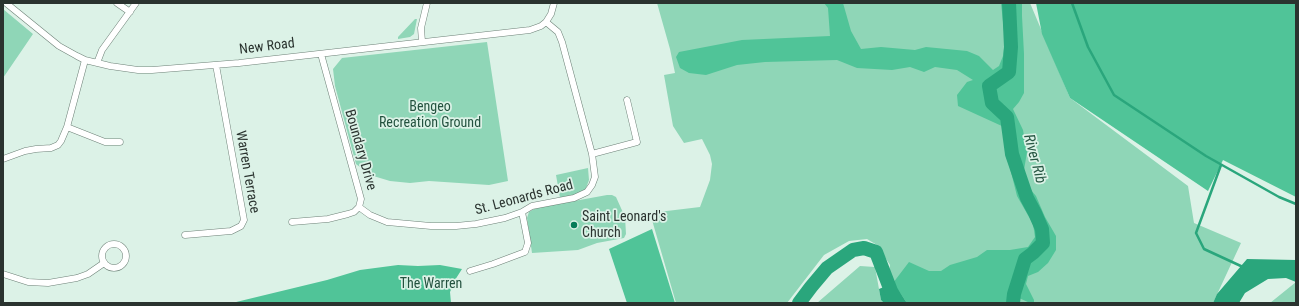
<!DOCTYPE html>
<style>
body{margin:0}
#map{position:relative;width:1299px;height:306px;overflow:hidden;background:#dcf2e7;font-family:"Roboto Condensed",sans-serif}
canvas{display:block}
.frame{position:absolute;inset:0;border:4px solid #2a332f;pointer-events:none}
</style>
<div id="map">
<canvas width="1299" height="306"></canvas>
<div class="frame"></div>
</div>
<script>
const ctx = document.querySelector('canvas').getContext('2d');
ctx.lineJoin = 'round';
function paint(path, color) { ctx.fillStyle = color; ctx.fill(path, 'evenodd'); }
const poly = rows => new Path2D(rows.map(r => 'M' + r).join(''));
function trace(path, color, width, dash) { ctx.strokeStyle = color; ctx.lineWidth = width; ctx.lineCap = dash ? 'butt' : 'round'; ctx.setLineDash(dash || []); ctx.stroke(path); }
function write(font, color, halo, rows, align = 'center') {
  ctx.font = font + ' "Roboto Condensed",sans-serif'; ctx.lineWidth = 3.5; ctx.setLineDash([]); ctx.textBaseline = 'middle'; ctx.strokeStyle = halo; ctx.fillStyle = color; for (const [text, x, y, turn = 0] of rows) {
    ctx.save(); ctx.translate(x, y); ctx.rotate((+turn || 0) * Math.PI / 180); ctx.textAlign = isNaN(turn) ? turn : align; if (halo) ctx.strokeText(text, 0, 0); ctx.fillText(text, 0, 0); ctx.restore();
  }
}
paint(poly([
 [657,3,1030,3,1070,98,1188,186,1194,223,1241,243,1213,303,1020,303,1019,298,1009,298,1006,303,907,303,893,283,889,274,890,265,877,245,867,239,849,241,824,255,787,303,676,303,650,213,700,207,710,180,712,164,710,155,702,139,684,143,673,126,664,75,675,73,670,49],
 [3,9,33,34,3,78],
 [415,19,417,19,414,34,410,37,398,39,398,37],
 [487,42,508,181,489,185,429,181,410,183,390,181,370,175,356,164,335,86,333,69,342,58],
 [588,168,589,180,585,191,580,194,560,198,556,175],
 [607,195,612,195,616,197,625,217,626,234,624,238,597,243,578,250,532,253,527,218,529,212,536,208],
 [860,266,875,267,881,300,884,303,817,303],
 [1296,282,1296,303,1270,303]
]), '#8fd6b7');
paint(poly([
 [824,3,843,3,851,31,861,49,881,47,915,50,926,47,967,51,979,56,993,70,999,66,1003,56,1005,41,1001,3,1022,3,1022,16,1024,54,1024,93,1019,102,1013,109,1023,130,1027,152,1024,170,1024,182,1036,196,1045,217,1056,236,1056,250,1048,263,1038,272,1028,276,1026,284,1034,300,1034,303,1030,303,1019,298,1009,298,1006,303,907,303,893,283,909,262,929,271,941,271,950,265,977,257,987,250,1010,250,1028,247,1035,237,1033,224,1017,196,1006,152,1004,127,958,106,957,95,967,82,973,80,957,70,935,67,924,72,910,67,892,70,857,68,837,60,765,62,737,65,706,75,689,73,680,68,676,57,679,52,742,40,830,36,828,8],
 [1036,3,1296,3,1296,197,1223,160,1208,191,1070,98,1042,34],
 [652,229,675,303,627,303,609,249],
 [398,265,418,266,440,265,462,269,455,280,450,292,451,303,232,303,327,280,360,270]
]), '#50c498');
paint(poly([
 [1247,259,1296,260,1296,282,1286,278,1268,279,1245,293,1239,303,1213,303,1217,294],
 [893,283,907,303,884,303,881,300,879,289]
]), '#2aa67c');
trace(poly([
 [1072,3,1088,47,1114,95,1206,156,1279,197,1296,204],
 [1221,165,1196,233,1204,249,1243,267]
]), '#2aa67c', 2.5);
trace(poly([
 [1009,3,1011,47,1009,72,989,86,992,103,1007,117,1012,154,1027,198,1035,213,1042,229,1043,243,1033,253,1025,259,1014,294,1013,303],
 [799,303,811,287,827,268,853,250,864,248,876,252,891,291,898,303]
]), '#2aa67c', 14);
const street = poly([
 [6,3,59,46,77,56,85,60,110,66,138,70,152,70,239,63,530,30,541,26,546,22,551,14,554,3],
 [117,3,130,12],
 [422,42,421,28,427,3],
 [97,63,102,50,136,3],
 [67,127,105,142,120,142],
 [592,154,637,142,627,100],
 [3,159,25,151,36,149,51,148,58,145,61,141,67,127,85,60],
 [359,207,370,215,387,222,431,226,456,226,476,224,505,218,522,212,532,206,574,198,587,192,592,185,595,177,592,154,562,42,558,32,546,22],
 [292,222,328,219,348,214,354,212,359,207,361,199,321,54],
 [185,235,231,231,241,226,244,220,216,65],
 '102 256a12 12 0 1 1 24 0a12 12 0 1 1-24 0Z',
 [470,271,493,264,525,252,528,243,522,212],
 [3,274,28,282,48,283,77,278,88,274,104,263]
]);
trace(street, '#6d8177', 7);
trace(street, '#fff', 6);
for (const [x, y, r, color] of [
 [574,225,4,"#077c59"]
]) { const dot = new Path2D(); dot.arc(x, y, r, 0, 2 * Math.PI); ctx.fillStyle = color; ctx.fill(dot); trace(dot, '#dcf2e7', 1.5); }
write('14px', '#2a332f', '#dcf2e7', [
 ["New Road",267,47,-7],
 ["Boundary Drive",360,150,74],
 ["Warren Terrace",247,172,80],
 ["St. Leonards Road",524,198,-15]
]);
write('14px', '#23523f', '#dcf2e7', [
 ["Bengeo",430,107],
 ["Recreation Ground",430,123],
 ["The Warren",431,284]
]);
write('14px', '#2a332f', '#dcf2e7', [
 ["Saint Leonard's",582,217],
 ["Church",582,233]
], 'left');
write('italic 15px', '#275643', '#dcf2e7', [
 ["River Rib",1034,159,75]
]);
</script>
